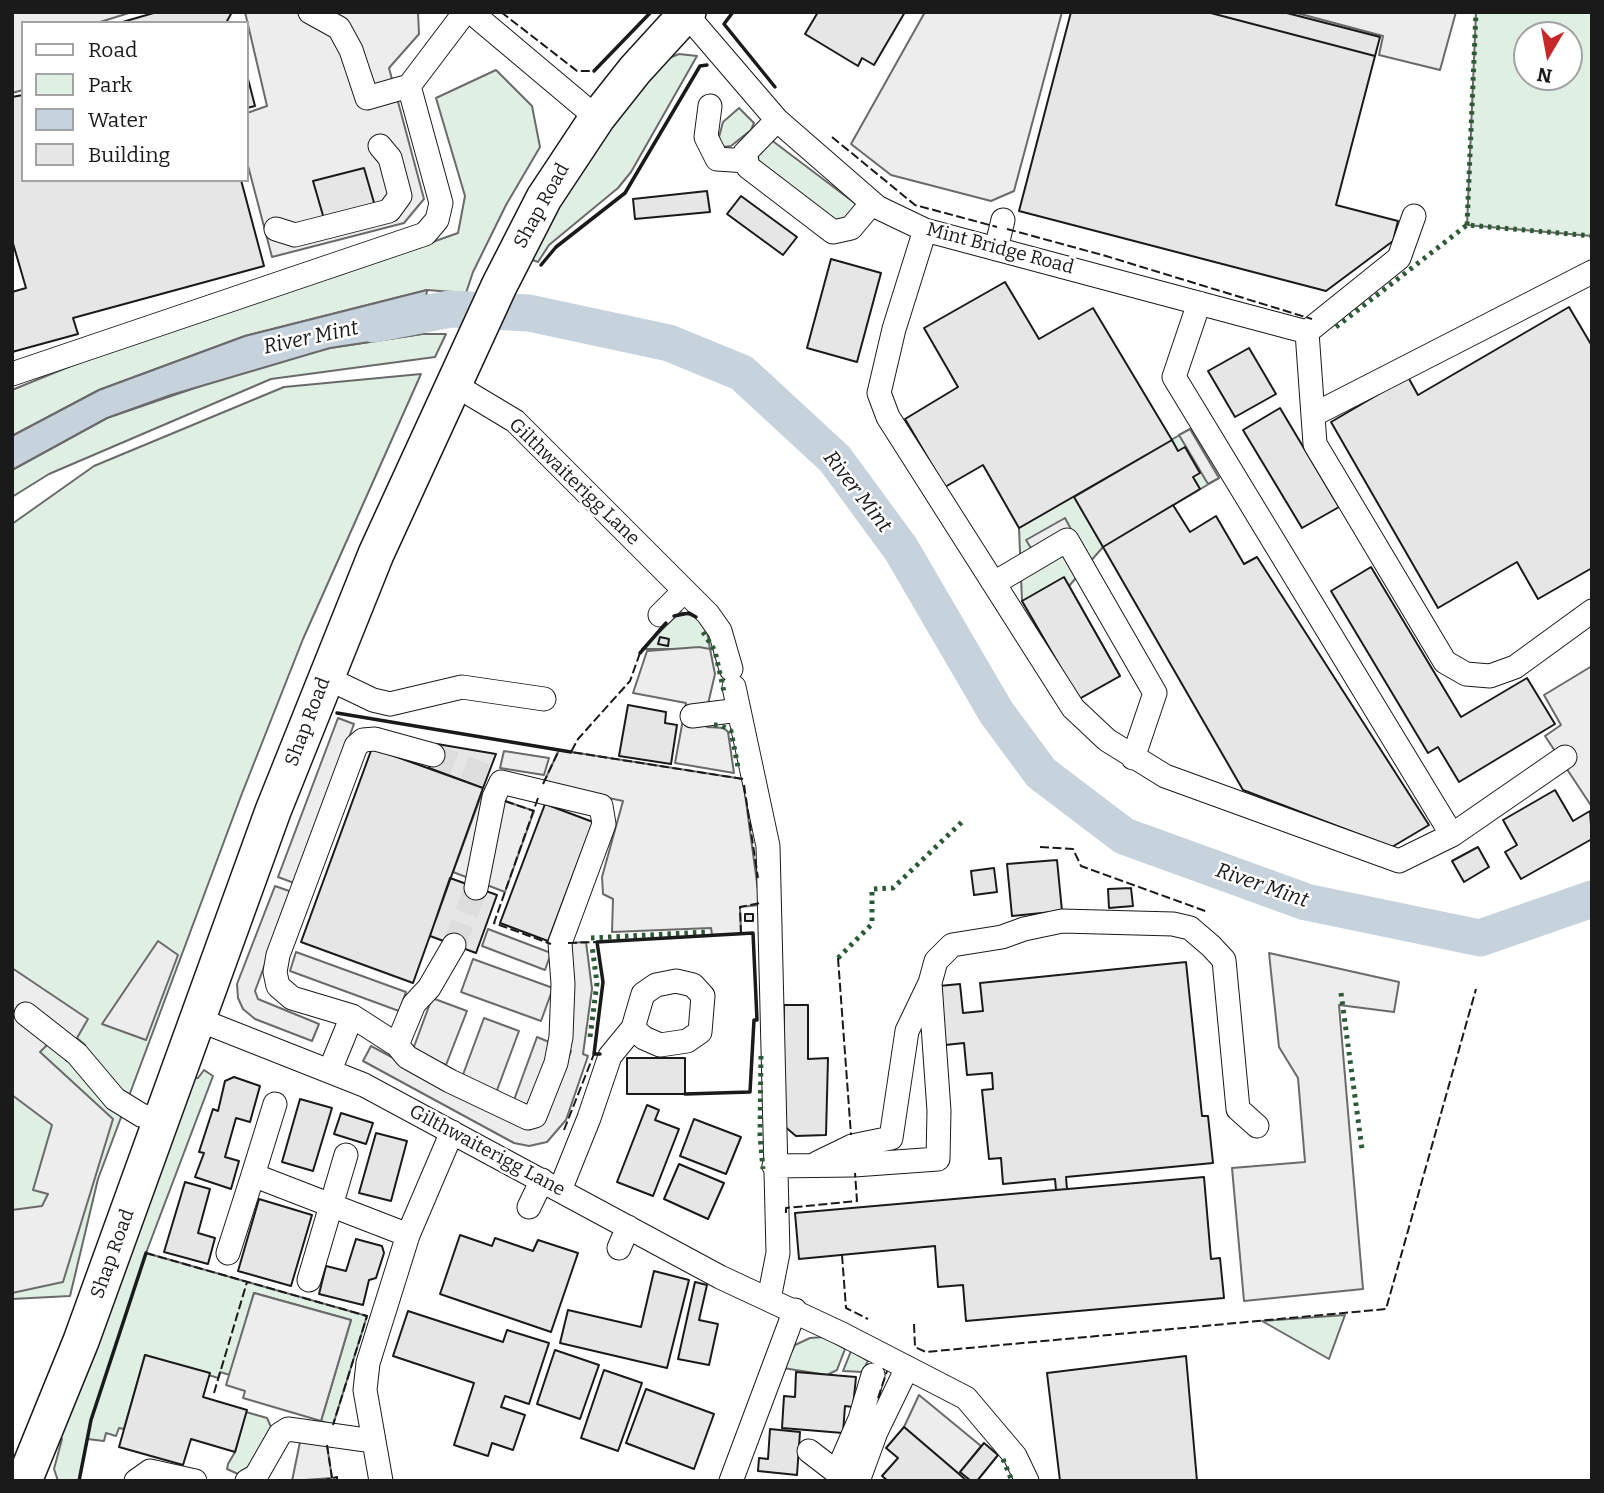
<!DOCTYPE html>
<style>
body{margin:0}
#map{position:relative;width:1604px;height:1493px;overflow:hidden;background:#fff;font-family:Bitter,serif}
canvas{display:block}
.frame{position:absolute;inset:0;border:14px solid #1a1a1a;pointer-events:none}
.legend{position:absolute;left:21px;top:21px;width:228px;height:161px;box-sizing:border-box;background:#fff;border:2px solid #a3a3a3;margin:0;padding:9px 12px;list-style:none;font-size:21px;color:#1a1a1a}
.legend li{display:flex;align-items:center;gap:14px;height:35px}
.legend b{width:35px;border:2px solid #a3a3a3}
.north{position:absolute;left:1513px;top:21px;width:70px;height:70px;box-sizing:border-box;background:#fff;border:2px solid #a3a3a3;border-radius:50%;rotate:190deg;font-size:19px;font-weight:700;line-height:28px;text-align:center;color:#1a1a1a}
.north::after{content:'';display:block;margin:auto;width:24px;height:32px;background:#c62828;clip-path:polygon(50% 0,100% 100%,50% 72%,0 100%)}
</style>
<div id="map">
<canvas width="1604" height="1493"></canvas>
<div class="frame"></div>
<ul class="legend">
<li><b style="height:9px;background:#fff"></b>Road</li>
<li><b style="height:19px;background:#e0efe3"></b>Park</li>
<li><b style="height:19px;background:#c6d2dc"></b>Water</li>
<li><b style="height:19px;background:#e6e6e6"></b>Building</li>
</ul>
<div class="north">N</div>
</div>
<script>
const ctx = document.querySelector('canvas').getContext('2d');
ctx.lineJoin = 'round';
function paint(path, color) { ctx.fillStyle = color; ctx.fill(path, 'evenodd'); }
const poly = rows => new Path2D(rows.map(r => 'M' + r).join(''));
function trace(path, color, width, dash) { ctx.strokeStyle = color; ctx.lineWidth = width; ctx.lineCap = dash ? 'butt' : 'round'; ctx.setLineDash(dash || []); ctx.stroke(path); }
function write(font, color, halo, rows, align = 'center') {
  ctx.font = font + ' Bitter,serif'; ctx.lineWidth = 5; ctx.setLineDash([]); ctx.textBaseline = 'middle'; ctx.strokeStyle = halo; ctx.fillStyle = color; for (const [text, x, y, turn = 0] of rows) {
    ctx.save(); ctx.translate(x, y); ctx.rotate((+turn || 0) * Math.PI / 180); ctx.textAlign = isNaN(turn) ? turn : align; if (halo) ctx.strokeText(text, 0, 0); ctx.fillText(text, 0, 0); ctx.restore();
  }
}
const green = poly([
 [1476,12,1592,12,1592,236,1467,225,1476,12],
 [1527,35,1569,35,1569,77,1527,77,1527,35],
 [679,54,697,56,631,172,618,188,549,245,538,262,530,259,561,200,630,100,669,58,679,54],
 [496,70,532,106,540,147,506,205,473,272,466,293,427,290,245,336,99,390,12,436,12,390,164,328,339,275,458,233,465,196,436,98,496,70],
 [739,108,754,123,751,130,731,146,722,147,719,137,723,122,739,108],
 [770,139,856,204,847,221,837,223,762,165,756,157,770,139],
 [422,334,446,334,435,357,271,379,49,474,12,497,12,470,107,418,256,367,330,348,422,334],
 [421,374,303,639,241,796,98,1179,70,1296,12,1299,12,524,94,466,284,387,421,374],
 [1190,429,1219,478,1103,547,1069,586,1120,676,1079,699,1022,601,1019,528,1190,429],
 [680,612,696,617,707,631,710,649,642,649,680,612],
 [204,1070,213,1076,146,1253,367,1316,333,1425,321,1421,351,1320,254,1293,230,1375,220,1372,218,1378,145,1355,124,1429,119,1428,116,1436,106,1433,104,1441,87,1439,79,1481,58,1481,54,1469,62,1439,56,1437,193,1078,198,1078,204,1070],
 [1345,1315,1329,1359,1262,1321,1345,1315],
 [824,1337,845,1349,837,1370,827,1375,783,1368,795,1345,810,1338,824,1337],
 [851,1351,868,1361,862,1372,843,1371,851,1351],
 [246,1412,267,1418,271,1427,263,1451,246,1471,238,1474,227,1469,228,1464,235,1452,246,1412]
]);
paint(green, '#e0efe3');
trace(green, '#6a6a6a', 2);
const parking = poly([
 [12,12,132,12,97,23,23,23,23,90,12,93,12,12],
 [245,12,418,12,419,34,389,68,424,199,404,223,272,257,247,162,247,113,267,106,245,12],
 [925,12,1062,12,1014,191,991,201,891,175,851,144,925,12],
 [1293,12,1456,12,1440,70,1379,55,1383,36,1293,12],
 [1190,429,1219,478,1208,484,1179,435,1190,429],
 [1065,518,1072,531,1034,553,1026,540,1065,518],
 [699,647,710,649,715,674,708,704,702,706,707,727,724,728,728,732,734,773,675,763,686,703,633,693,647,651,699,647],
 [1592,666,1592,807,1545,736,1561,725,1544,695,1592,666],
 [338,718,354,724,294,883,278,877,338,718],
 [559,750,743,779,760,905,740,907,741,934,712,935,711,928,612,932,613,899,603,894,602,877,623,801,543,784,559,750],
 [504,751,549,758,544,775,500,768,504,751],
 [482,793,534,811,505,892,453,872,482,793],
 [275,886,292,892,255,991,258,999,319,1024,312,1041,255,1019,243,1009,238,998,237,984,275,886],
 [488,929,551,953,545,970,482,946,488,929],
 [158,941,178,955,146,1040,102,1024,158,941],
 [586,942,592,989,583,1054,588,1056,566,1120,547,1142,529,1146,514,1143,363,1061,371,1046,519,1125,545,1121,571,1051,565,1049,568,943,586,942],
 [296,952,406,992,399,1011,290,971,296,952],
 [1269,953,1399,982,1394,1012,1339,1005,1363,1289,1244,1301,1232,1168,1305,1162,1298,1078,1279,1047,1269,953],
 [473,959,553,988,541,1021,461,992,473,959],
 [12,968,88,1019,77,1038,85,1045,67,1061,50,1042,40,1052,113,1119,63,1282,12,1293,12,1210,42,1206,48,1194,33,1190,52,1125,12,1095,12,968],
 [432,998,467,1011,446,1065,412,1052,432,998],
 [484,1018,519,1031,496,1093,461,1080,484,1018],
 [537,1037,554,1044,531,1106,514,1100,537,1037],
 [254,1293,351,1320,321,1421,243,1398,245,1391,226,1385,254,1293],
 [919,1395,981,1446,959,1474,904,1427,919,1395],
 [301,1437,327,1445,332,1478,292,1481,301,1437]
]);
paint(parking, '#ededed');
trace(parking, '#6a6a6a', 2);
const water = poly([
 [427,290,422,334,330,348,171,395,107,418,12,470,12,436,99,390,245,336,427,290]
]);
paint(water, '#c6d2dc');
trace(water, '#6a6a6a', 2);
trace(poly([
 [374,324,450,309,529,313,669,343,742,373,835,459,901,549,996,712,1041,773,1124,836,1306,902,1480,938,1592,899]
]), '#c6d2dc', 37);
const building = poly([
 [157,12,232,12,226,23,119,23,157,12],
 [818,12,905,12,874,65,862,58,858,66,805,34,818,12],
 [1071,12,1207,12,1375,56,1336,205,1398,221,1393,241,1326,291,1019,211,1071,12],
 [1207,12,1283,12,1380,37,1375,56,1207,12],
 [247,75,255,106,247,108,247,75],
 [23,95,23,180,241,180,264,266,73,318,78,334,12,352,12,292,26,288,12,240,12,97,23,95],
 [364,168,375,206,324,219,313,181,364,168],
 [707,191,710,212,635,219,633,199,707,191],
 [741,196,797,237,783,255,727,214,741,196],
 [831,259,881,273,857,362,807,348,831,259],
 [1005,282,1039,339,1093,308,1172,440,1019,528,983,465,945,487,905,419,958,387,924,328,1005,282],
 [1569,307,1592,346,1592,568,1538,599,1517,562,1438,608,1331,422,1408,377,1418,395,1569,307],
 [1249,348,1276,394,1235,417,1208,371,1249,348],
 [1280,408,1339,507,1302,528,1243,430,1280,408],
 [1172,440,1178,451,1185,447,1200,473,1193,477,1200,489,1103,547,1074,497,1172,440],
 [1173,505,1190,532,1216,516,1244,564,1257,557,1429,825,1392,847,1243,790,1103,547,1173,505],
 [1371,567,1461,717,1527,678,1555,724,1459,782,1438,747,1428,753,1331,591,1371,567],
 [1064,577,1120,676,1079,699,1022,601,1064,577],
 [660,637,669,639,668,646,658,644,660,637],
 [628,705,666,712,665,723,677,725,671,764,619,756,628,705],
 [437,744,496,754,483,788,429,768,437,744],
 [372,748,483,788,413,983,301,942,372,748],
 [1555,790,1573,821,1590,811,1592,839,1521,879,1505,852,1517,845,1503,820,1555,790],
 [545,804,593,822,548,941,500,923,545,804],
 [1478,847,1489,867,1464,882,1452,861,1478,847],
 [1057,860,1062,911,1012,916,1007,864,1057,860],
 [994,868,997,892,974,895,971,871,994,868],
 [450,878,497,895,476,953,430,936,450,878],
 [1131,888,1133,906,1109,908,1108,889,1131,888],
 [745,914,753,914,753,921,745,921,745,914],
 [1186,962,1202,1116,1208,1116,1213,1163,1066,1177,1067,1189,1056,1190,1055,1179,1003,1184,1001,1158,989,1159,982,1090,993,1089,992,1073,967,1075,964,1043,945,1045,939,986,960,984,963,1013,983,1011,980,983,1186,962],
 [784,1005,808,1005,808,1059,828,1058,826,1135,796,1136,783,1125,784,1005],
 [627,1058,685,1058,685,1094,627,1094,627,1058],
 [234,1077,260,1086,250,1122,236,1118,225,1157,239,1161,231,1189,195,1177,204,1153,199,1152,213,1109,218,1111,225,1081,234,1077],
 [300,1099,332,1108,313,1171,282,1162,300,1099],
 [647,1105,659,1110,655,1120,679,1129,653,1196,617,1182,647,1105],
 [341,1113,373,1123,366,1144,334,1134,341,1113],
 [694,1119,741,1137,726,1174,680,1156,694,1119],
 [376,1133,407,1141,391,1201,359,1193,376,1133],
 [679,1164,724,1183,708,1219,664,1199,679,1164],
 [1204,1177,1211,1259,1220,1258,1224,1298,966,1321,963,1285,938,1287,935,1246,799,1259,795,1213,1204,1177],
 [185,1182,210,1189,198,1233,215,1238,208,1264,164,1252,185,1182],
 [259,1199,312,1215,291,1286,238,1271,259,1199],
 [460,1235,492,1246,495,1238,533,1251,538,1240,578,1253,551,1332,440,1294,460,1235],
 [356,1239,382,1246,384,1253,376,1278,369,1280,363,1305,319,1294,326,1266,346,1271,356,1239],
 [654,1271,689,1280,667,1368,560,1343,568,1310,641,1327,654,1271],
 [695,1282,707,1285,699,1320,718,1324,709,1365,678,1359,695,1282],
 [408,1311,503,1342,507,1330,549,1343,529,1404,505,1396,501,1407,525,1415,513,1450,492,1443,488,1456,454,1445,474,1383,393,1356,408,1311],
 [555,1350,599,1365,580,1419,537,1404,555,1350],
 [145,1355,210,1373,203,1397,247,1410,235,1452,191,1439,183,1465,119,1447,145,1355],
 [1186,1356,1197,1481,1060,1481,1047,1373,1186,1356],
 [604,1370,642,1383,618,1451,581,1438,604,1370],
 [796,1372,856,1377,853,1407,845,1406,843,1433,782,1428,784,1396,795,1397,796,1372],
 [646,1389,714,1414,694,1469,626,1443,646,1389],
 [904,1427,959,1474,967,1481,888,1481,882,1476,898,1458,886,1448,904,1427],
 [770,1429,800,1432,797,1475,758,1471,759,1458,768,1459,770,1429],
 [984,1443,998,1455,977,1481,971,1481,960,1472,984,1443]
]);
paint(building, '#e6e6e6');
trace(building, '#1a1a1a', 2);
trace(poly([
 [433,755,488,776],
 [454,945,476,888]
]), '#ddd', 23, [23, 11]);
const minor = poly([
 [310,12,339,28,351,50,367,98,409,86],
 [471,12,597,118],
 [686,14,777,120,877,207,925,230,1307,332],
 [710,106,706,137,717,159,747,161],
 [777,120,745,153,748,167,833,232,851,228,872,203],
 [276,229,295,235,389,211,400,196,390,158,380,146],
 [925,230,894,329,879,393,888,417,1073,708,1107,740,1165,776,1399,861,1452,835,1174,377,1199,303],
 [996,249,1003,220],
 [1307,332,1315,444,1445,662,1466,674,1490,676,1515,667,1592,611],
 [1307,332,1399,258,1414,216],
 [12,374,425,234,437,220,441,203,409,86,465,12],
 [455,385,515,421,708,614,720,631,731,669],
 [1313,415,1592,272],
 [996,582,1067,540,1155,693,1133,758],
 [660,615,684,591],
 [325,677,373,700,390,704,462,687,544,699],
 [734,687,768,846,778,1253,769,1299],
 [692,716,739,710],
 [433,755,375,739,363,740,356,746,278,955,275,972,278,986,292,998,352,1016,397,1045,407,1057,450,1081,528,1118,535,1116,556,1063,561,1037,563,984,560,943,604,824,601,806,501,782,494,797,476,888],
 [1452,835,1565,757],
 [26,1014,77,1054,115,1099,141,1115,161,1121],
 [197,1019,364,1085,720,1277,842,1334,966,1398,1015,1456,1027,1481],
 [397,1045,414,1004,429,988,454,945],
 [330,1070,352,1016],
 [817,1163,852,1146,891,1138,907,1031,929,985],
 [774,1166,854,1165,938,1159,939,1111,930,983,936,961,952,945,1002,937,1024,929,1062,921,1173,924,1190,928,1211,946,1224,960,1238,1109,1257,1126],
 [253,1175,275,1104],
 [560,1190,589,1118,610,1056,633,1028,643,994,656,985,676,981,693,985,703,996,700,1032,687,1041,660,1045,644,1038,633,1028],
 [529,1207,542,1180],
 [619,1248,628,1227],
 [228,1253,253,1175,408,1235],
 [309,1280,346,1155],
 [809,1451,848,1481],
 [837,1472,860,1419,873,1375],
 [136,1481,150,1471,195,1481],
 [247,1481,256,1476,280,1434,288,1429,373,1441],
 [381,1481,365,1390,368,1363,408,1235,452,1132],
 [731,1481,795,1310],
 [858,1481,876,1432,907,1368]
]);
const highway = poly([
 [24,1481,81,1341,273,811,376,554,499,286,544,198,597,118,635,70,688,12]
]);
trace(minor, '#1a1a1a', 25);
trace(highway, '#1a1a1a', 38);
trace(minor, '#fff', 23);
trace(highway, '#fff', 35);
trace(poly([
 [1467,225,1476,12],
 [1336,327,1467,225,1592,236],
 [703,632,715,651,724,692],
 [714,725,720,725,731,731,738,767],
 [591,938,706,932],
 [838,958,872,924,872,889,893,888,965,819],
 [1341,993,1362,1149],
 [590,1037,597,983,592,946],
 [761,1056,760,1135,763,1169],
 [1003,1459,1012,1481]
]), '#2b5a34', 5, [3.5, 5]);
trace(poly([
 [501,12,577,71,594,71],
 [832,137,915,205,997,227],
 [1007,229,1106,256,1312,319],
 [640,653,630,681,578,739,571,752,743,779],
 [543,784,559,750],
 [744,785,758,878],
 [538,798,494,923,551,944],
 [505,801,534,811],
 [1040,847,1073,849,1081,866,1208,912],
 [741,934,740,907,760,903],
 [568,943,597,942],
 [838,958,851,1135],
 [564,1130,594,1054],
 [786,1213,786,1208,857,1201,855,1173],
 [146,1253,367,1316,333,1425],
 [842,1255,846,1308,868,1319],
 [914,1324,915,1347,926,1352,1386,1309,1476,989],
 [214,1393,247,1282],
 [878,1398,887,1371],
 [327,1445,332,1478],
 [321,1481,337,1477,337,1481]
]), '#1a1a1a', 2, [9, 3.5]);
trace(poly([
 [733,12,724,24,775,87],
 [594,71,651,12],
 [541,265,556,247,625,193,700,66,707,65],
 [674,616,689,613,696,617],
 [640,653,666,623],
 [337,713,571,752],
 [600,1054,594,1054,603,982,597,942,753,933,757,1020,754,1020,750,1092,685,1094],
 [79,1481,91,1420,146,1253]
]), '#1a1a1a', 3.5);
write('19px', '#1a1a1a', '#fff', [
 ["Shap Road",542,206,-61],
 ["Mint Bridge Road",1000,249,15],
 ["Gilthwaiterigg Lane",574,482,44],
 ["Shap Road",308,722,-69],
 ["Gilthwaiterigg Lane",487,1151,28],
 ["Shap Road",113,1254,-70]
]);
write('italic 21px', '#1a1a1a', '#fff', [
 ["River Mint",311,338,-12],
 ["River Mint",857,492,52],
 ["River Mint",1262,886,19]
]);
</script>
